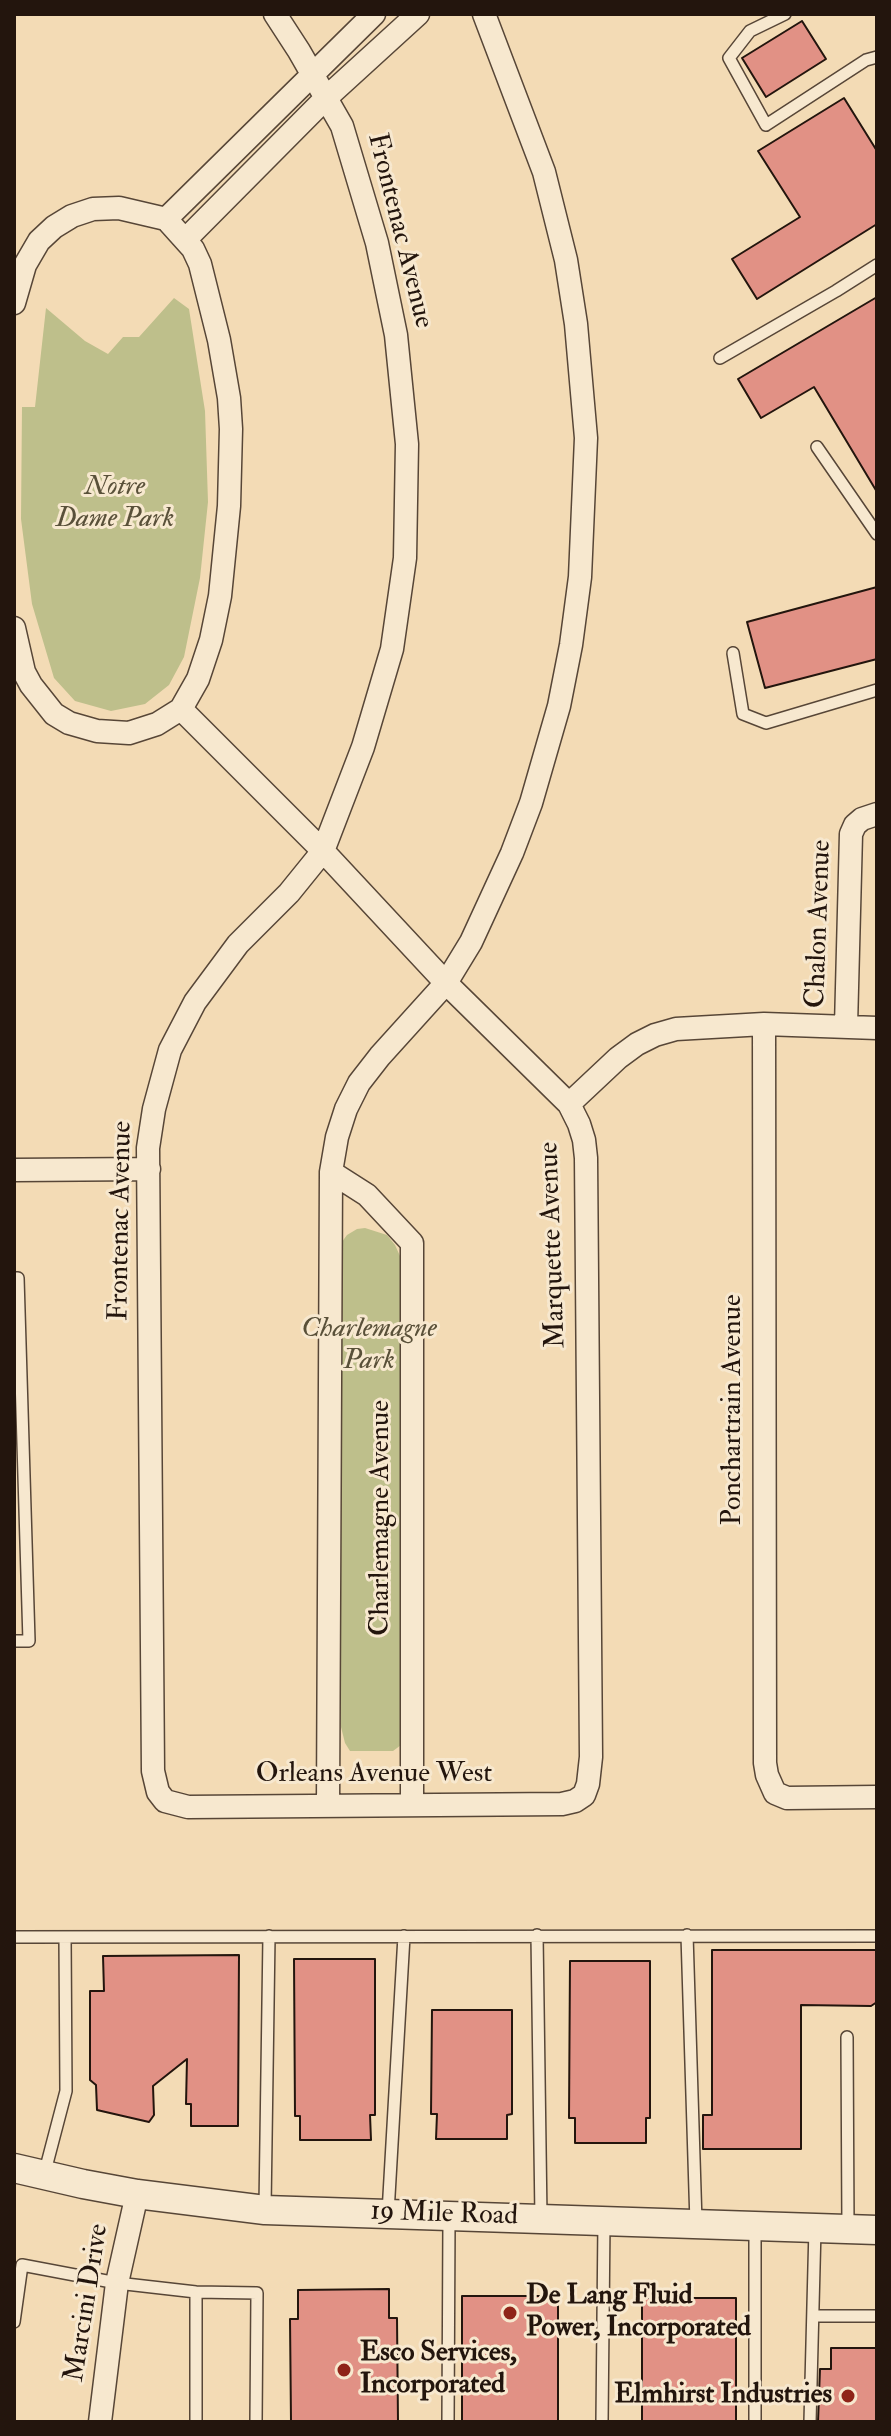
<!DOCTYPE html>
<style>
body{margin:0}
#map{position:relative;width:891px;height:2436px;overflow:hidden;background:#f3dbb5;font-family:"IM FELL Double Pica",serif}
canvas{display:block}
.frame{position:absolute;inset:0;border:16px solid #23150d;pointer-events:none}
</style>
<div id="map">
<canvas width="891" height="2436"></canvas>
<div class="frame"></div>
</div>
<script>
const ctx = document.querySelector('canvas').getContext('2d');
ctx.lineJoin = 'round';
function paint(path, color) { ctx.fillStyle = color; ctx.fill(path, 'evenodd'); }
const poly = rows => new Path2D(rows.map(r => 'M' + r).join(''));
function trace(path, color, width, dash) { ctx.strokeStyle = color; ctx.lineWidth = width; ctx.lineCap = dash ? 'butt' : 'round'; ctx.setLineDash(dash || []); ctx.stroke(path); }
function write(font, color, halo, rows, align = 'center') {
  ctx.font = font + ' "IM FELL Double Pica",serif'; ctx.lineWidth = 6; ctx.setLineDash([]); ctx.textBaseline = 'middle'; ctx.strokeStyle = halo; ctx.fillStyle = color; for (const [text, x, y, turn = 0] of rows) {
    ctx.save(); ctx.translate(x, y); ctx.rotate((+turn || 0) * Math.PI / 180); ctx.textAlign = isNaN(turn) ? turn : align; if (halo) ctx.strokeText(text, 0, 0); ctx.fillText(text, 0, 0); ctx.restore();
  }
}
paint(poly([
 [174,298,189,309,205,411,208,502,200,578,184,657,169,685,145,704,111,711,75,701,54,678,32,604,21,519,22,407,35,407,46,308,85,341,108,354,123,337,139,337],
 [365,1228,387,1235,395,1245,400,1256,404,1738,401,1745,393,1751,350,1751,345,1743,341,1727,336,1250,347,1235,357,1229]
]), '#bebf8b');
const building = poly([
 [802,21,826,59,766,97,742,58,802,21],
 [844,98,877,151,877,224,757,299,732,259,800,217,758,151,844,98],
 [877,297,877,492,814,387,761,418,738,379,877,297],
 [877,587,877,659,765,688,747,622,877,587],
 [712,1950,877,1950,877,2002,871,2006,801,2005,801,2149,703,2149,703,2115,712,2115,712,1950],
 [239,1955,238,2126,191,2126,191,2104,186,2104,187,2059,153,2086,154,2115,149,2122,97,2110,96,2085,90,2080,90,1991,104,1991,103,1956,239,1955],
 [294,1959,375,1959,375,2115,370,2115,371,2140,300,2140,300,2116,295,2116,294,1959],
 [570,1961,650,1961,650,2118,646,2118,646,2143,575,2143,575,2118,569,2118,570,1961],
 [432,2010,512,2010,512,2114,507,2115,507,2139,436,2139,437,2114,431,2114,432,2010],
 [389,2289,389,2318,397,2318,398,2422,291,2422,290,2319,298,2319,298,2290,389,2289],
 [462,2296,558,2296,558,2422,462,2422,462,2296],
 [642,2298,736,2298,736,2422,642,2422,642,2298],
 [831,2348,877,2348,877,2422,818,2422,820,2369,831,2369,831,2348]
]);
paint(building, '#e19185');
trace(building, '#23150d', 2);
const service = poly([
 [785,14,750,31,729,58,766,125,866,60,877,57],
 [720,358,836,291,877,265],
 [817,447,877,534],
 [733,653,743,714,766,723,877,690],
 [14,1278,18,1278,29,1641,14,1641],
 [537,1935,541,2218],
 [687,1935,696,2223],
 [14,1937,877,1936],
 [847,2037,848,2228],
 [44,2175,66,2091,65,1937],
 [265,2207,269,1936],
 [388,2213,404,1936],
 [196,2292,196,2422],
 [813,2316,877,2316],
 [14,2322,22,2265,117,2283,196,2292,257,2293,256,2422],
 [448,2422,449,2219],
 [602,2422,604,2221],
 [755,2422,755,2227],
 [810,2422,815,2228]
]);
const minor = poly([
 [166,219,374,14],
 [185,240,327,97,418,14],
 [14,303,25,265,39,241,54,227,72,216,93,209,119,208,166,219,193,249,200,264,219,340,229,398,231,429,229,506,220,596,211,640,198,679,181,709],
 [14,628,24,672,31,685,54,714,69,723,97,731,129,733,157,724,181,709],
 [181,709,323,851,446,983,569,1104,579,1124,584,1140,586,1158,591,1757,588,1784,584,1795,575,1801,562,1804,188,1807,165,1801,158,1792,153,1771,148,1148,154,1109,170,1050,195,1002,238,944,289,893,323,851,363,747,392,649,405,558,407,444,396,335,377,243,342,126,299,51,275,14],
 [764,1024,765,1763,767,1775,775,1793,787,1798,877,1797],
 [846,1026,851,834,855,825,862,819,877,814],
 [569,1104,618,1058,637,1044,655,1035,676,1029,764,1024,877,1028],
 [14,1170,149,1169],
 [331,1172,367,1195,412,1243,412,1805],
 [328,1805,331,1172,337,1137,346,1109,359,1083,380,1056,446,983,471,942,512,853,531,803,559,706,571,645,580,577,586,438,576,324,566,260,544,172,484,14],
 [100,2422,117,2283,137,2194]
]);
const tertiary = poly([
 [14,2168,83,2184,137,2194,265,2210,877,2230]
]);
trace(service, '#574637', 14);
trace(minor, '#574637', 25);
trace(tertiary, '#574637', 31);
trace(service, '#f7e8cf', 11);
trace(minor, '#f7e8cf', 22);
trace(tertiary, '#f7e8cf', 28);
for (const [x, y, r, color] of [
 [510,2313,8,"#8f2418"],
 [344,2370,8,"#8f2418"],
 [848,2396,8,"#8f2418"]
]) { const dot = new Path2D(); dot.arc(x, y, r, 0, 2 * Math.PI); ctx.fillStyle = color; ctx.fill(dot); trace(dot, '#f7e8cf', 3); }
write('28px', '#23150d', '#f7e8cf', [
 ["Frontenac Avenue",399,231,76],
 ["Chalon Avenue",820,924,-88],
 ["Frontenac Avenue",122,1221,-89],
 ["Marquette Avenue",554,1245,-92],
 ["Ponchartrain Avenue",734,1410,-90],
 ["Charlemagne Avenue",382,1518,-90],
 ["Orleans Avenue West",374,1775],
 ["19 Mile Road",444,2215,2],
 ["Marcini Drive",88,2303,-81]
]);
write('italic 28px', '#595039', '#f7e8cf', [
 ["Notre",115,488],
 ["Dame Park",115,520],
 ["Charlemagne",369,1330],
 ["Park",369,1362]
]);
write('bold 28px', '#23150d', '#f7e8cf', [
 ["De Lang Fluid",526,2297],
 ["Power, Incorporated",526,2329],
 ["Esco Services,",360,2354],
 ["Incorporated",360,2386],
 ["Elmhirst Industries",832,2396,"right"]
], 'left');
</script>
